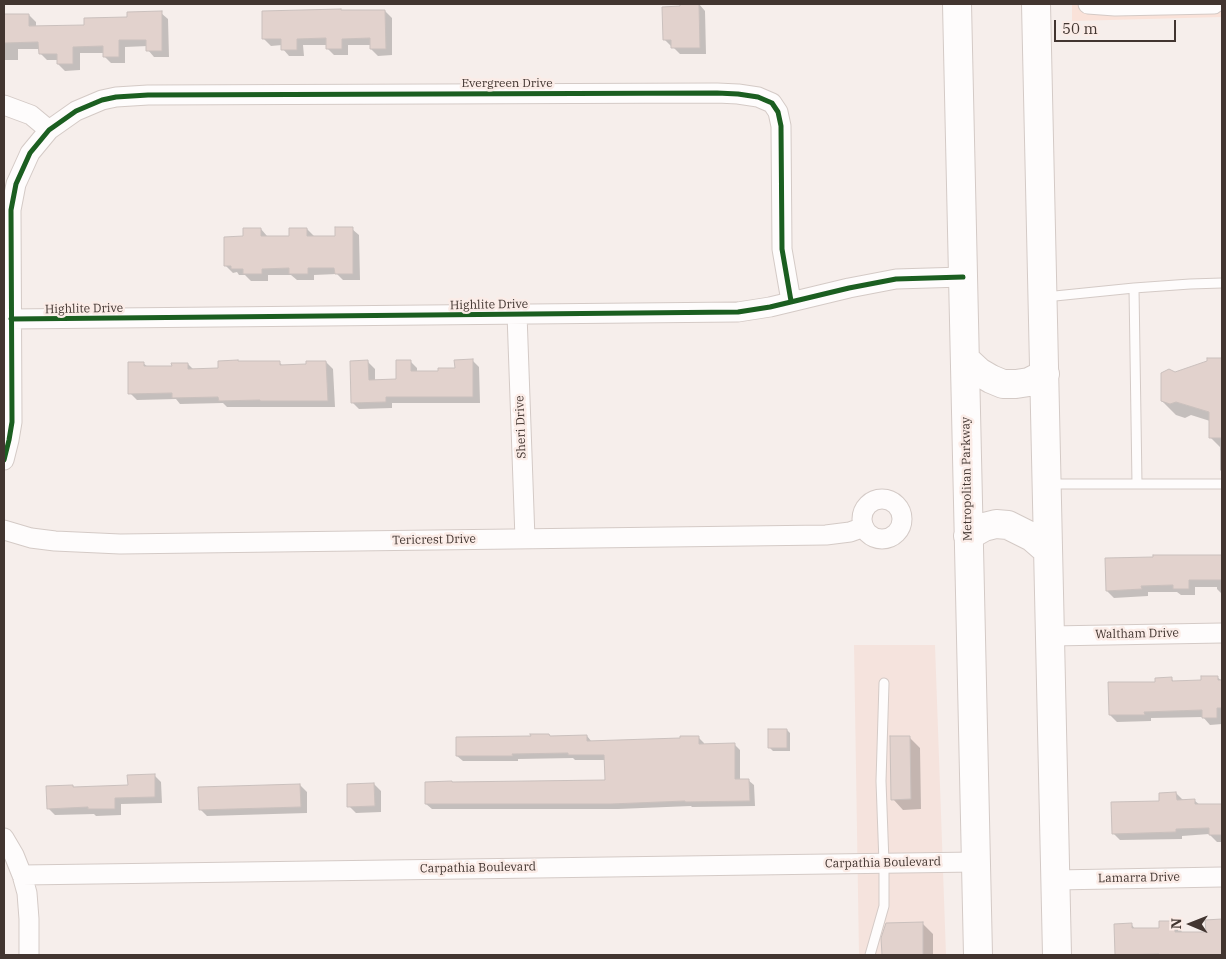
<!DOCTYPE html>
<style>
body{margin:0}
#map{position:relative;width:1226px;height:959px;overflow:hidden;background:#f6eeeb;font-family:"IBM Plex Serif",serif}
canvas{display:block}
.frame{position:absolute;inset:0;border:5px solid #423530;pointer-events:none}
.north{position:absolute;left:1166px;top:899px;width:50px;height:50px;-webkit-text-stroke:4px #fbece7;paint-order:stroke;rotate:271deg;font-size:14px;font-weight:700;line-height:20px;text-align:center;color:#423530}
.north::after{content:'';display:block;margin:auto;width:18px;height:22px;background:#423530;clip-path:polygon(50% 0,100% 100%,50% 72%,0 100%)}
.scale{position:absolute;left:1054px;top:20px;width:122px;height:22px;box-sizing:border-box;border:2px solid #423530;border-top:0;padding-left:6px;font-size:15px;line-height:18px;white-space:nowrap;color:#423530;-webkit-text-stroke:4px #fbece7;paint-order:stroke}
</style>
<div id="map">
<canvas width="1226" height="959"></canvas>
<div class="frame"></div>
<div class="north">N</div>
<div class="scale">50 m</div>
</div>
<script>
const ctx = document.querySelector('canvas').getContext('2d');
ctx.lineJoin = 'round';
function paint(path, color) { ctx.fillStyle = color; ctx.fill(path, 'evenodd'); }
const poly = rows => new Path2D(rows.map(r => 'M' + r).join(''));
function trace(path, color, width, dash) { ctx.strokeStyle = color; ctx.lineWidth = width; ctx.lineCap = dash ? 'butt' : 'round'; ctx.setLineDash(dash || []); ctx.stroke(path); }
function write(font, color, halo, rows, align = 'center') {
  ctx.font = font + ' "IBM Plex Serif",serif'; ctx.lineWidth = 5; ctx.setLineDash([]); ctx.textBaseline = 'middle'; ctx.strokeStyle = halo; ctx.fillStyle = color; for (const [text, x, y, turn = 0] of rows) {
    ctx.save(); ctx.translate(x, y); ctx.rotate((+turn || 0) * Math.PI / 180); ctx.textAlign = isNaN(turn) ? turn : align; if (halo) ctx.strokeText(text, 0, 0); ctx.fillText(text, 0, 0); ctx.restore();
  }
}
paint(poly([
 [854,645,935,645,946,955,859,955]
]), '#f5e3dd');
paint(poly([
 [1072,4,1222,4,1222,17,1072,21]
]), '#fae2d9');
paint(poly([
 [699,4,705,11,706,54,680,54,673,47,673,46,671,46,664,39],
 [385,11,392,18,392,55,378,56,371,49,371,45,348,45,348,55,334,55,327,48,327,45,303,45,304,56,289,56,283,49,282,45,271,46,264,39],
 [161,13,168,19,169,57,154,57,148,50,148,46,125,47,125,63,111,63,104,56,104,53,80,53,80,70,65,71,58,64,58,60,47,60,40,53,40,49,18,49,18,60,4,60,4,15,29,15,36,22,36,27,85,26],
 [261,229,267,236,290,237,307,229,314,236,314,237,336,237,352,229,359,235,360,280,343,280,337,274,314,275,314,280,297,280,291,275,268,275,268,281,251,281,245,275,239,275,237,272,233,273,226,266,245,238],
 [1208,359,1222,359,1222,472,1220,470,1220,447,1210,437,1210,421,1191,415,1185,418,1176,415,1162,401,1175,373,1208,362],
 [472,360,479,367,480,403,392,403,392,408,359,409,352,402,368,362,375,369,375,381,397,380,410,361,417,368,417,372,439,372,456,369],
 [279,362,283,366,308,365,326,362,333,369,335,407,227,407,223,403,180,404,176,399,137,400,130,393,143,363,148,367,173,367,188,364,194,370,219,369],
 [1154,556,1222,556,1222,594,1217,589,1217,587,1195,587,1195,595,1181,595,1177,592,1148,592,1148,596,1114,598,1107,591,1154,558],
 [1217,677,1222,681,1222,724,1210,725,1203,717,1151,718,1151,721,1117,722,1110,715,1157,683,1171,678,1174,682,1202,681],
 [787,730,790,733,790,751,773,751,770,748],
 [549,735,551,737,587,736,592,742,681,740,698,737,704,743,704,745,734,744,740,750,740,780,748,780,754,785,755,806,692,807,691,806,618,809,432,809,426,804,606,781,606,760,575,760,573,758,518,759,518,761,463,761,457,756,532,737],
 [909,737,920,748,921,809,903,810,893,799],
 [154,775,161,782,162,803,121,804,121,815,96,816,94,814,55,815,48,808,73,786,75,788,129,786],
 [374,784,381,791,381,812,356,813,349,806],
 [300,785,307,792,307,813,207,816,200,809],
 [1176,793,1183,800,1195,801,1200,805,1222,805,1222,842,1217,842,1209,834,1182,836,1182,839,1120,840,1113,833],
 [1221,921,1222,922,1222,955,1116,954,1131,924,1136,930,1160,929,1175,922,1181,929,1182,933,1207,933],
 [922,923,933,934,933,955,883,955,883,938]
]), '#0003');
const building = poly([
 [680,4,699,4,700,48,671,48,671,40,663,40,662,7,680,6,680,4],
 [341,9,341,10,385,10,386,49,370,49,370,38,342,39,342,49,326,49,326,38,297,39,297,50,281,50,281,39,262,39,262,11,341,9],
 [162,11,162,51,146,51,146,40,119,40,119,57,103,57,103,46,73,47,73,64,57,64,57,54,39,54,38,42,4,43,4,14,29,14,29,26,84,25,84,18,127,17,127,12,162,11],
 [335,227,353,227,353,274,335,274,334,268,308,268,308,274,289,274,289,268,262,269,262,274,243,274,243,269,231,269,231,266,224,266,224,237,243,236,243,228,261,228,261,236,289,236,289,228,307,228,307,236,335,236,335,227],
 [1207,358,1222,358,1222,438,1209,438,1209,412,1176,402,1170,404,1161,401,1161,373,1169,369,1175,372,1207,361,1207,358],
 [473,359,473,397,386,397,386,402,351,403,350,361,368,360,369,380,396,379,396,360,411,360,411,371,438,371,438,368,455,368,454,360,473,359],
 [238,360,238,361,280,361,280,365,306,364,306,361,326,361,328,401,260,401,260,400,219,401,218,397,172,398,172,393,128,394,128,362,144,362,144,366,172,366,171,363,188,363,188,369,218,368,218,361,238,360],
 [1153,555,1222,555,1222,580,1189,580,1189,589,1173,589,1173,585,1141,586,1142,589,1106,591,1105,558,1153,557,1153,555],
 [1201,676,1218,676,1218,680,1222,680,1222,708,1217,708,1217,718,1202,718,1202,710,1144,712,1145,715,1109,715,1108,682,1155,682,1155,678,1172,677,1172,681,1201,680,1201,676],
 [768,729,787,729,787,748,768,748,768,729],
 [530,734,549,734,550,736,587,735,587,741,680,738,680,736,699,736,699,744,735,743,735,779,749,779,750,801,685,802,685,801,611,804,425,804,425,782,452,781,452,782,605,780,604,755,568,755,568,753,512,754,513,756,456,756,456,737,531,736,530,734],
 [890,736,910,736,911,799,891,800,890,736],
 [155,774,155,797,115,798,115,809,88,809,88,807,47,809,46,786,73,785,73,787,128,785,127,775,155,774],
 [374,783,375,806,347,807,347,784,374,783],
 [300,784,301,807,199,810,198,787,300,784],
 [1176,792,1177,800,1195,799,1195,804,1222,804,1222,835,1209,835,1209,828,1176,829,1176,832,1112,834,1111,802,1159,801,1159,793,1176,792],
 [1222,919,1222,955,1159,955,1159,954,1115,955,1114,924,1132,923,1132,928,1159,928,1159,921,1175,921,1175,932,1206,932,1205,920,1222,919],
 [923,922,923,955,882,955,881,938,886,923,923,922]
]);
paint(building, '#e2d2cd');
trace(building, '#cac0bd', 1);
const service = poly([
 [1134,288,1137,484],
 [1045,297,1134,288,1190,284,1222,283],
 [1050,484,1222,484],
 [870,955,884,906,884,863,881,781,884,683]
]);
const minor = poly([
 [1088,4,1115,6,1214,4],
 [4,105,31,115,49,130],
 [517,314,525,539],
 [11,319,738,312,770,307,849,288,896,279,963,277],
 [4,460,9,440,12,422,11,210,16,184,30,153,49,130,76,111,102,100,116,97,148,95,717,93,738,94,758,97,772,103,778,112,781,126,782,249,791,301],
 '862 519a20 20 0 1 1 40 0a20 20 0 1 1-40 0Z',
 [4,530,31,538,55,541,120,544,826,535,850,532,864,527],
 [1051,636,1222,633],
 [4,838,14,855,22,875,27,893,29,919,29,955],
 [22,875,976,862],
 [1055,880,1222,877]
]);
const primary = poly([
 [957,4,978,955],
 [1036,4,1057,955],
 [965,359,979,372,991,379,1003,384,1016,384,1029,382,1045,374],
 [968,536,984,527,996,524,1008,525,1032,537,1048,551]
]);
trace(service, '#d4cac6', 11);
trace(minor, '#d4cac6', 21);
trace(primary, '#d4cac6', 30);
trace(service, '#fefcfc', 9);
trace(minor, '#fefcfc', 19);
trace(primary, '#fefcfc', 28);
trace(poly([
 [11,319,738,312,770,307,849,288,896,279,963,277],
 [4,460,9,440,12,422,11,210,16,184,30,153,49,130,76,111,102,100,116,97,148,95,717,93,738,94,758,97,772,103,778,112,781,126,782,249,791,301]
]), '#1b5e20', 5);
write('12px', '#423530', '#fbece7', [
 ["Evergreen Drive",507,84],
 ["Highlite Drive",489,305,-1],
 ["Highlite Drive",84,309,-1],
 ["Sheri Drive",521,427,-92],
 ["Metropolitan Parkway",967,479,-91],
 ["Tericrest Drive",434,540,-1],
 ["Waltham Drive",1137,634,-1],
 ["Carpathia Boulevard",883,863,-1],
 ["Carpathia Boulevard",478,868,-1],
 ["Lamarra Drive",1139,878,-1]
]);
</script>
